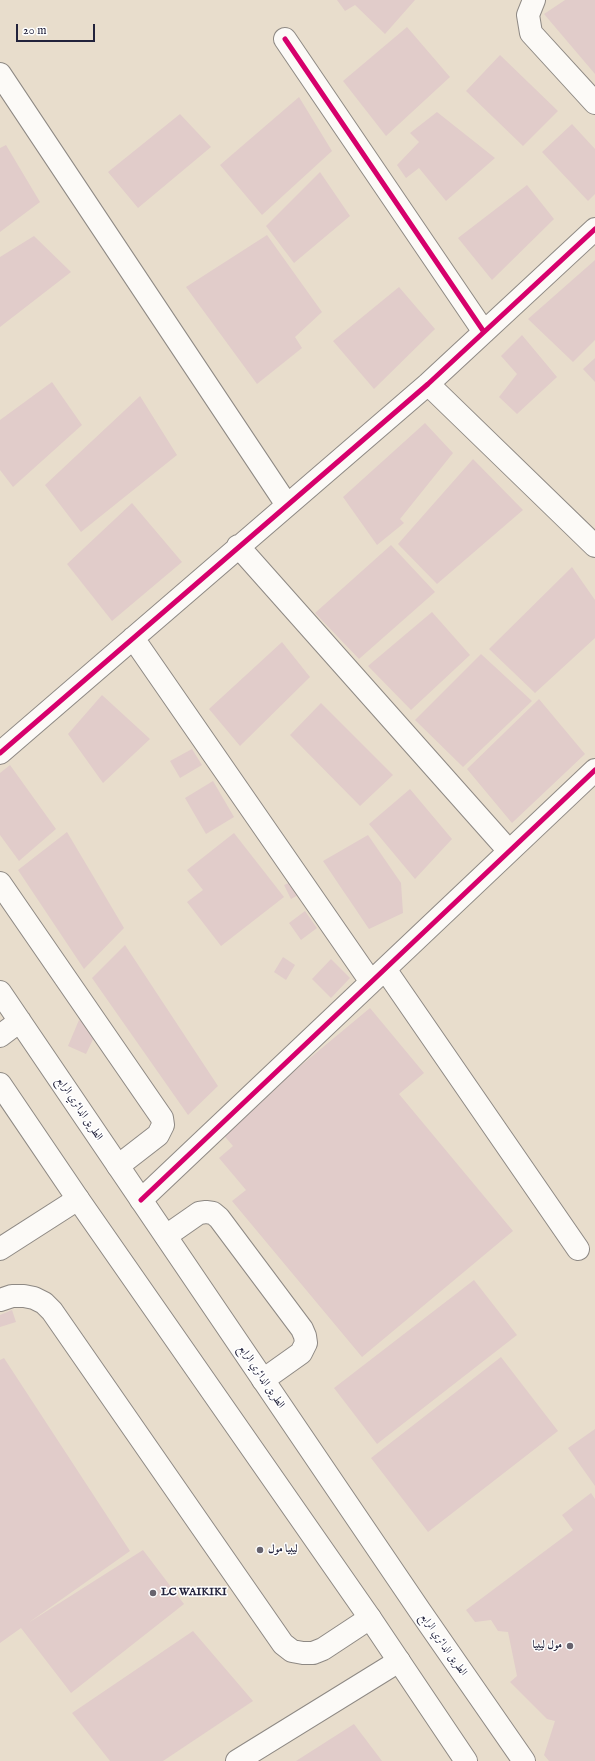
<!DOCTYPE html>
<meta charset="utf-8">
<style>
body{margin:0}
#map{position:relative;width:595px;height:1761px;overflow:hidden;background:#e8ddcc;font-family:"IM FELL English",serif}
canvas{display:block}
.scale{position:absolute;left:16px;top:24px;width:79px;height:18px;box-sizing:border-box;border:2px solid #22223b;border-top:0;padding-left:5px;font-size:12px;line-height:14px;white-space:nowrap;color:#22223b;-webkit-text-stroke:3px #fff;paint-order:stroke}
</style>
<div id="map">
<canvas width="595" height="1761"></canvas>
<div class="scale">20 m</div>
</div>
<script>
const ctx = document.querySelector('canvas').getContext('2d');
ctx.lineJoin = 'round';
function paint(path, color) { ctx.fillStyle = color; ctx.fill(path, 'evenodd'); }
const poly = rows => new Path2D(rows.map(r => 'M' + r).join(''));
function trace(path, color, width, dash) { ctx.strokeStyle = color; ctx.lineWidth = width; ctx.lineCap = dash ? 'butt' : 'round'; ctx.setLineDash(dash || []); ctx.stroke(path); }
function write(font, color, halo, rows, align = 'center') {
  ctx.font = font + ' "IM FELL English",Amiri,serif'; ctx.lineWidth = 3; ctx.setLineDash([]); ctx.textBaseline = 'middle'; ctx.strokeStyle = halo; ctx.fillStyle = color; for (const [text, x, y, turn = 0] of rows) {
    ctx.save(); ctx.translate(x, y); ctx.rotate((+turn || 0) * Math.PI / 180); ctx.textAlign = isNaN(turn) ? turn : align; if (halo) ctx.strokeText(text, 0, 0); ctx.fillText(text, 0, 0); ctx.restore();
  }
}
paint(poly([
 [337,0,415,0,385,34,355,5,345,11],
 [565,0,595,0,595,74,544,14],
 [407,27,450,77,386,136,343,81],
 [500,55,558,111,523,146,466,91],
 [299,97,332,151,262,215,220,165],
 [437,112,495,158,446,201,419,168,406,178,397,165,419,142,410,133],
 [180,114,211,147,138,208,108,172],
 [572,124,595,149,595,194,588,201,542,152],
 [6,145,40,202,0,232,0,148],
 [320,172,350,216,294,263,266,226],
 [527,185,554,219,492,280,458,238],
 [267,235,322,312,295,337,302,348,257,384,186,287],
 [34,236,71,272,0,327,0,257],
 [595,260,595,340,573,362,528,319],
 [399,287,435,329,374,389,333,341],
 [522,335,557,377,517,414,499,397,517,374,501,356],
 [595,358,595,382,583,369],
 [52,382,82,425,13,487,0,470,0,420],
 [140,396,177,455,81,532,45,485],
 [425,423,453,453,400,519,404,523,377,545,343,497],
 [473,459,523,510,437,584,398,544],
 [132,503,182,562,112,621,67,564],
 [391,545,435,592,359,659,315,613],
 [572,567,595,600,595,638,535,693,489,649],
 [432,612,470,655,411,710,368,666],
 [282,642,310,677,240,746,209,709],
 [481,654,532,701,463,767,415,720],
 [102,695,150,739,103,783,68,734],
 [539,699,585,754,512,823,467,769],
 [321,703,393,775,360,806,290,735],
 [192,749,202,765,180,778,170,761],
 [10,765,56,829,19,861,0,835,0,773],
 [213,781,234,817,206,834,185,798],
 [410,789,452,839,415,879,369,824],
 [67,832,124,928,84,969,18,870],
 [234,833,284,897,221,946,187,902,203,890,187,870],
 [368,835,401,883,403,913,369,929,323,861],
 [296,880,302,893,291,899,284,885],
 [305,911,317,928,301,940,289,923],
 [125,945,218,1086,188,1115,92,978],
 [283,957,295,965,286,980,274,972],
 [331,959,350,978,331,998,312,979],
 [370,1008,424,1073,399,1094,513,1231,362,1357,232,1201,246,1190,219,1158,233,1146,221,1132],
 [79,1020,98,1029,86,1054,68,1046],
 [474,1280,517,1335,377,1444,334,1388],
 [12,1310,16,1322,0,1327,0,1315],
 [501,1357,558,1431,428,1532,371,1458],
 [4,1358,130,1551,28,1623,143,1550,184,1604,71,1693,21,1628,0,1643,0,1360],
 [595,1429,595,1486,568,1448],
 [591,1493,595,1499,595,1761,549,1761,544,1755,555,1721,547,1719,510,1682,517,1676,508,1632,498,1631,491,1620,475,1622,466,1610,573,1530,562,1515],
 [193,1631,253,1701,163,1761,110,1761,72,1713],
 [354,1724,382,1761,296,1761]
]), '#e1ccca');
const minor = poly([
 [534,0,528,15,531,33,595,103],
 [285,39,484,332],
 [0,74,287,505],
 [428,384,595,546],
 [238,546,509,851],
 [133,638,371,982],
 [0,753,428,384,595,229],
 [0,883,162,1118,163,1125,158,1135,118,1166],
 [385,969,578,1249],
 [141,1200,595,770],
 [166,1236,199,1213,206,1212,213,1213,219,1218,302,1329,305,1336,306,1343,301,1353,263,1380],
 [0,1249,78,1199],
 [0,1300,12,1296,24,1296,34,1298,44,1303,52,1311,283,1644,292,1651,303,1653,313,1653,323,1649,370,1618],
 [237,1761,399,1661]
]);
const major = poly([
 [0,992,420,1611,524,1761],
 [0,1036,20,1021],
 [0,1084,78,1199,370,1618,466,1761]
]);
trace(minor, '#8e8984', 24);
trace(major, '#8e8984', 24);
trace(minor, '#fcfaf7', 22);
trace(major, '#fcfaf7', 22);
trace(poly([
 [285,39,484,332],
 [0,753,428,384,595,229],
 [141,1200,595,770]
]), '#d6006c', 5);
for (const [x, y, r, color] of [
 [260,1550,4,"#67636e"],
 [153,1593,4,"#67636e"],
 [570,1646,4,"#67636e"]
]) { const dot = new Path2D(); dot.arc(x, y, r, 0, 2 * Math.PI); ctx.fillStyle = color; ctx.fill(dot); trace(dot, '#fff', 1.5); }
write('11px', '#22223b', '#fff', [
 ["الطريق الدائري الرابع",79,1109,56],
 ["الطريق الدائري الرابع",261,1377,56],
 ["الطريق الدائري الرابع",443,1645,55]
]);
write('bold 11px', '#22223b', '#fff', [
 ["ليبيا مول",268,1550],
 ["LC WAIKIKI",161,1593],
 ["مول ليبيا",562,1646,"right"]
], 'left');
</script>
